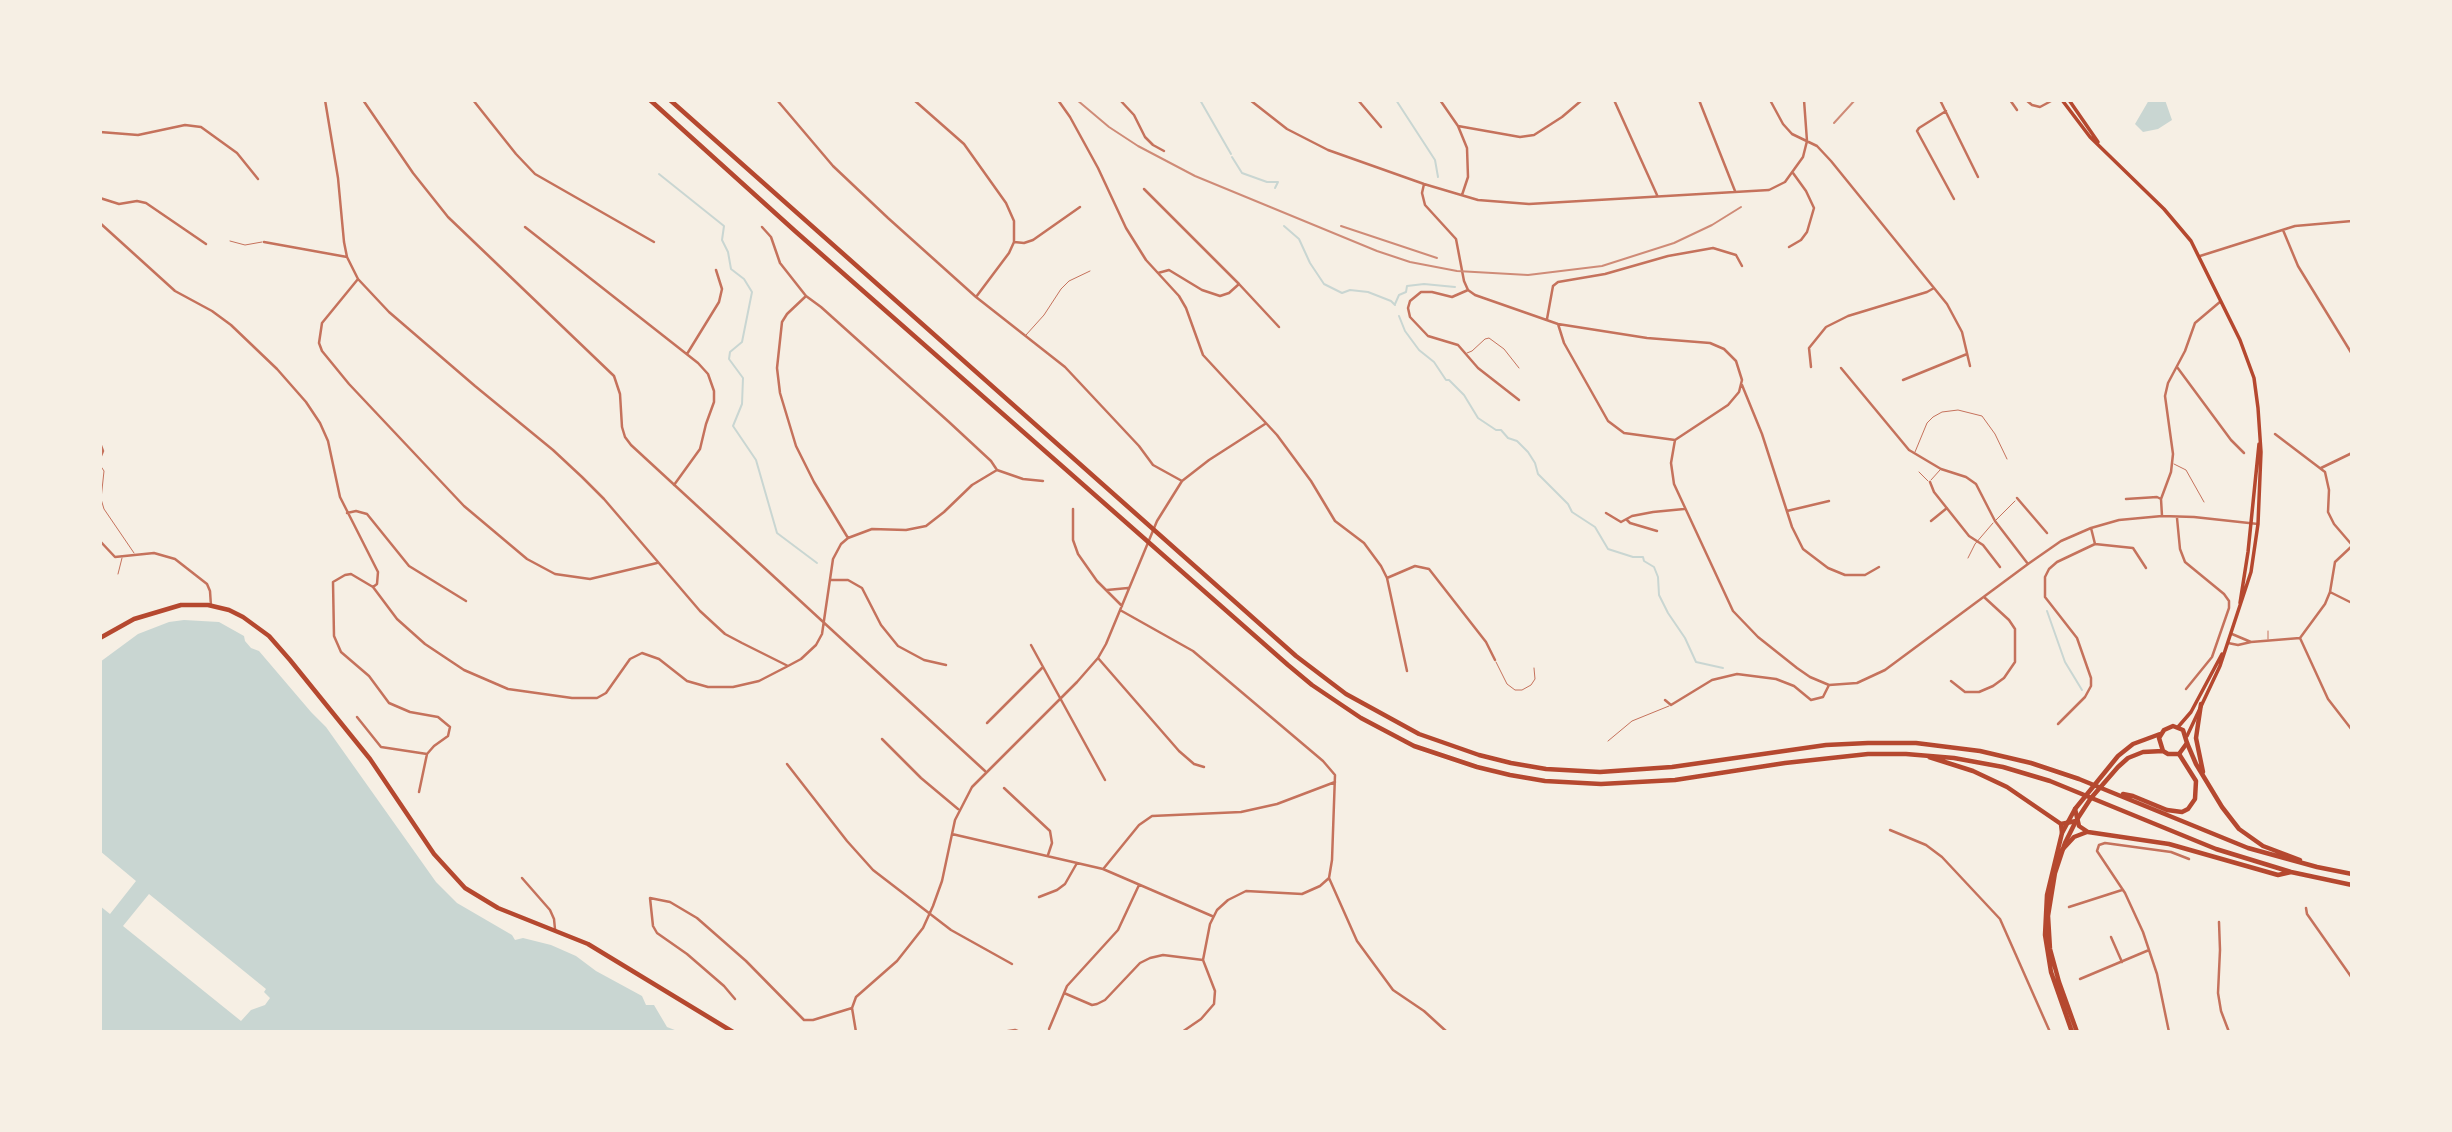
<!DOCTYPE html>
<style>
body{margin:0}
#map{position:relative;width:2452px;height:1132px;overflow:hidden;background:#f6efe4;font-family:"Titillium Web",sans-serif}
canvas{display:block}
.frame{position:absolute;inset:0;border:102px solid #f6efe4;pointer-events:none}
</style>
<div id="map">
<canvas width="2452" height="1132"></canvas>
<div class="frame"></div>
</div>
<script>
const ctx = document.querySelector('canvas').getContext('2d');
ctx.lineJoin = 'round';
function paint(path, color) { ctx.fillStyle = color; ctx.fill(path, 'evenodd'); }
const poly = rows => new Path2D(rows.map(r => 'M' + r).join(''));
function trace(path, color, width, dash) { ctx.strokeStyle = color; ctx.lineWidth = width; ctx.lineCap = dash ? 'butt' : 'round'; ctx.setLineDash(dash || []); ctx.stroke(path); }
paint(poly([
 [2149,100,2165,100,2172,120,2158,129,2143,132,2135,124],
 [184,620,219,622,244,636,245,641,251,648,259,651,311,712,326,727,436,882,457,903,512,935,515,940,523,938,551,945,576,956,596,971,642,996,646,1005,654,1005,667,1027,680,1032,100,1032,100,906,110,914,136,881,100,851,100,662,138,634,169,622],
 [149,894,266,989,264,992,270,998,265,1005,251,1010,241,1021,123,926]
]), '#c9d6d2');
trace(poly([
 [1200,100,1231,154],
 [1396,100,1435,160,1438,177],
 [1232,157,1242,173,1267,182,1278,182,1275,188],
 [659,174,724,226,722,240,728,252,731,269,744,279,752,292,742,342,730,352,729,359,743,378,742,404,733,426,756,460,777,533,817,563],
 [1284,226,1299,239,1310,263,1324,284,1342,293,1350,290,1368,292,1391,301,1395,305],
 [1395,304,1399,295,1406,292,1407,286,1424,284,1455,287],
 [1399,316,1405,331,1419,350,1434,362,1446,380,1449,380,1464,395,1478,418,1496,430,1501,430,1508,438,1517,441,1528,452,1535,463,1538,474,1568,504,1572,512,1595,527,1608,549,1633,557,1643,557,1644,561,1654,567,1658,577,1659,595,1668,613,1685,638,1696,662,1723,668],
 [2047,611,2065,662,2082,690]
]), '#c9d6d2', 2);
trace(poly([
 [230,241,245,245,262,242],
 [1026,335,1044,315,1061,289,1069,281,1090,271],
 [1467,353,1472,351,1485,339,1489,338,1504,349,1519,368],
 [1915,452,1927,423,1933,417,1942,412,1958,410,1982,416,1995,434,2007,459],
 [2174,464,2186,470,2204,502],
 [100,465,104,471,101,499,104,509,134,553],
 [1919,472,1928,481],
 [1931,480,1940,470],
 [1996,520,2015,501],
 [1968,558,1975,544,1993,523],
 [118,574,122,558],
 [2268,631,2268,639],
 [1496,662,1507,684,1515,690,1522,690,1531,685,1535,679,1534,668],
 [1608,741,1632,721,1669,706]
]), '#c5725c', 1);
trace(poly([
 [325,100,338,178,344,242,347,257,358,279,389,312,475,386,553,450,582,477,604,499,700,611,725,634,742,643,788,666,801,659,816,645,822,634,833,559,841,544,848,538,872,529,906,530,926,526,944,512,972,485,997,470],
 [363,100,413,173,448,217,614,376,620,394,622,427,625,437,631,445,985,771],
 [473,100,516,154,535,174,654,242],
 [777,100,833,166,888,218,976,297,1065,367,1139,446,1153,465,1182,481],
 [914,100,964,144,1006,203,1014,221,1014,242,1009,253,976,297],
 [1058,100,1070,117,1098,168,1126,228,1146,260,1179,296,1186,308,1203,355,1277,435,1311,481,1335,521,1364,543,1381,566,1387,578,1407,671],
 [1120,100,1134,115,1145,137,1153,145,1164,151],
 [1250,100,1287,129,1328,150,1424,184,1478,200,1529,204,1769,190,1785,182,1803,157,1807,141,1804,100],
 [1358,100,1381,127],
 [1440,100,1458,126,1467,148,1468,177,1462,195],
 [1614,100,1657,195],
 [1699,100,1735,191],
 [1770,100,1783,124,1792,134,1817,146,1831,161,1947,304,1962,332,1970,366],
 [1940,100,1978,177],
 [2010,100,2017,110],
 [2026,100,2032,105,2040,107,2053,100],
 [1946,111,1919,128,1917,131,1954,199],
 [1458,126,1520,137,1534,135,1562,117,1582,100],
 [100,132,138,135,185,125,201,127,237,153,258,179],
 [1424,184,1422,193,1425,205,1456,239,1464,281,1468,290,1475,295,1558,324,1647,338,1710,343,1724,349,1736,361,1742,380,1739,392,1728,405,1675,440,1671,463,1674,484,1733,611,1758,637,1797,668,1810,677,1829,685,1857,683,1885,670,2028,564,2061,541,2091,528,2119,520,2162,516,2194,517,2258,524],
 [1144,189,1239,284,1279,327],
 [100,198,119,204,137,201,146,203,206,244],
 [100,223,175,291,212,311,231,325,277,369,306,402,320,423,328,441,340,497,378,572,377,584,373,587],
 [525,227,698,363,708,374,714,391,714,402,706,424,700,449,674,485],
 [762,227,771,237,780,263,806,296,821,307,949,422,991,461,997,470],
 [2283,230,2298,266,2352,354],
 [264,242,347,257],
 [1014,242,1024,243,1033,240,1080,207],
 [1789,247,1801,240,1807,232,1814,208,1806,191,1793,173],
 [2200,256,2295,226,2352,221],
 [1158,273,1169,270,1202,290,1220,296,1229,293,1239,284],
 [358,279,322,323,319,343,322,351,349,384,464,506,527,559,555,574,590,579,657,563],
 [1468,290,1452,297,1432,292,1421,292,1410,301,1408,308,1410,317,1428,336,1458,345,1478,368,1519,400],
 [806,296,787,314,782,322,777,368,780,393,796,446,814,482,848,538],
 [1547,319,1553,286,1558,282,1605,274,1668,256,1713,248,1736,255,1742,266],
 [1558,324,1564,343,1608,421,1624,433,1675,440],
 [687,354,719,302,722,289,716,270],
 [1811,367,1809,348,1826,327,1848,316,1927,292,1934,288],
 [2177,367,2231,440,2244,453],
 [1841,368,1909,450,1941,469,1966,477,1976,484,1995,521,2028,564],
 [1903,380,1967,354],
 [1742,385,1762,434,1792,527,1803,549,1828,568,1845,575,1865,575,1879,567],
 [2275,434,2325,472,2329,490,2328,512,2334,524,2352,545],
 [100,443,103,451,100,458],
 [2321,468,2352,453],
 [997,470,1023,479,1043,481],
 [1930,482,1934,492,1969,536,1983,545,2000,567],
 [2017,498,2047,533],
 [2126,499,2157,497,2161,499],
 [1073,509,1073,540,1078,554,1097,581,1122,606],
 [1787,511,1829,501],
 [347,513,356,511,367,514,409,566,466,601],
 [1606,513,1621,522,1632,516,1653,512,1684,509],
 [2162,516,2161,499,2171,472,2173,454,2165,396,2168,383,2185,351,2195,323,2221,301],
 [2177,518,2180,549,2185,562,2224,594,2229,601,2229,608,2212,657,2186,689],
 [1627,520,1630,523,1657,531],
 [1931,521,1947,508],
 [100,541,115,557,154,553,175,559,207,584,210,591,211,606],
 [2095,544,2133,548,2146,568],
 [1387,578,1415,566,1429,569,1486,642,1495,660],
 [831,580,848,580,862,588,881,625,898,646,924,660,946,665],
 [1107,590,1128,588],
 [2330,592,2352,603],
 [1120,610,1193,651,1323,761,1335,775,1332,860,1329,878,1320,886,1302,894,1246,891,1228,900,1217,910,1210,924,1203,960,1215,991,1214,1004,1201,1019,1182,1032],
 [2232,634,2251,642,2300,638,2325,604,2330,592,2335,562,2352,546],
 [2300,638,2328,699,2352,730],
 [2228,643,2238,645,2251,642],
 [1031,645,1105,780],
 [1098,658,1179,751,1194,764,1204,767],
 [1951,681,1965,692,1979,692,1993,686,2004,678,2015,662,2015,629,2009,620,1984,597],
 [1665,700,1671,705,1712,680,1737,674,1776,679,1794,686,1811,700,1823,697,1829,685],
 [357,717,381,747,427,754],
 [987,723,1042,668],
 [2058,724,2085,697,2091,686,2091,678,2077,638,2045,597,2045,577,2049,569,2057,562,2095,544,2091,528],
 [882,739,921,778,958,809],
 [787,764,847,841,873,870,951,930,1012,964],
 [1004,788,1050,831,1052,843,1048,855],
 [419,792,427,754,434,746,448,736,450,727,438,717,410,712,389,703,369,676,341,652,334,636,333,582,345,575,351,574,373,587,397,619,425,644,464,670,508,689,572,698,597,698,606,693,630,659,642,653,659,659,687,681,708,687,733,687,759,681,788,666],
 [1890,830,1926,845,1942,857,2000,919,2050,1032],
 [952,834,1103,869,1212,916],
 [1104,868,1139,825,1152,816,1241,812,1277,804,1335,782],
 [522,878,550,910,554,919,555,929],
 [1329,878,1357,941,1393,990,1424,1011,1447,1032],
 [1039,897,1057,890,1065,884,1077,863],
 [2069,907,2122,890],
 [2306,908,2307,914,2352,978],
 [2219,922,2220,950,2218,993,2221,1011,2229,1032],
 [2111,937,2122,962],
 [2080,979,2149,950],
 [1064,993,1092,1005,1097,1004,1105,1000,1140,963,1150,958,1163,955,1203,960],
 [735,999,724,986,687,954,657,933,653,926,650,898,670,902,697,918,746,961,804,1020,813,1020,852,1008],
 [1049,1029,1067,986,1118,930,1139,885],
 [856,1032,852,1008,856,997,897,961,923,928,933,906,942,881,955,820,972,787,1077,682,1098,658,1106,644,1157,521,1182,481,1209,460,1265,424],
 [1002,1032,1015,1030,1020,1032],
 [2169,1032,2157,974,2143,932,2125,893,2097,851,2099,845,2105,843,2171,852,2189,859]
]), '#c5725c', 2.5);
trace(poly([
 [2062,100,2090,137,2164,209,2191,241,2240,340,2254,378,2258,408,2261,452,2258,524,2251,572,2220,666,2187,736],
 [2069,100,2098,142],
 [2240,603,2248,552,2259,444],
 [2178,727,2191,712,2222,654]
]), '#b5482f', 3.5);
trace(poly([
 [100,638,134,619,181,605,208,605,229,610,243,617,269,636,290,660,370,759,434,854,465,888,498,908,588,944,733,1032],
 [2072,1032,2051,972,2045,935,2047,895,2062,833,2075,809,2118,756,2133,744,2160,734],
 [2077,1032,2059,982,2050,949,2048,916,2055,873,2065,843,2076,821,2091,798,2118,767,2128,758,2143,752,2163,751,2168,754,2179,754,2187,743,2183,730,2173,726,2164,730,2159,738,2163,751]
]), '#b5482f', 4.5);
trace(poly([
 [650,100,795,231,1288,665,1312,685,1361,718,1414,746,1477,767,1510,775,1545,781,1601,784,1675,780,1785,763,1868,754,1906,754,1954,758,2003,767,2050,781,2216,849,2291,872,2352,885],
 [670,100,1296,656,1346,694,1419,734,1479,755,1511,763,1546,769,1600,772,1672,767,1826,745,1868,743,1916,743,1980,751,2031,763,2079,779,2248,848,2317,867,2352,874],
 [2201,704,2196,738,2203,772],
 [2187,743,2196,764,2222,807,2239,829,2263,846,2300,860],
 [1929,757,1973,771,2007,787,2061,824,2062,833],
 [2123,794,2133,796,2167,810,2182,812,2188,809,2195,799,2196,781,2179,754],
 [2075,809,2079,826,2088,832,2169,844,2278,875,2291,872],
 [2061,824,2076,821],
 [2062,850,2074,837,2087,832]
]), '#b5482f', 4.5);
trace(poly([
 [1077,100,1109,127,1138,146,1195,176,1377,251,1410,262,1457,271,1528,275,1602,266,1674,243,1712,225,1741,207],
 [1834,123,1855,100],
 [1341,226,1437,258]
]), '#cf8b77', 2);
</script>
